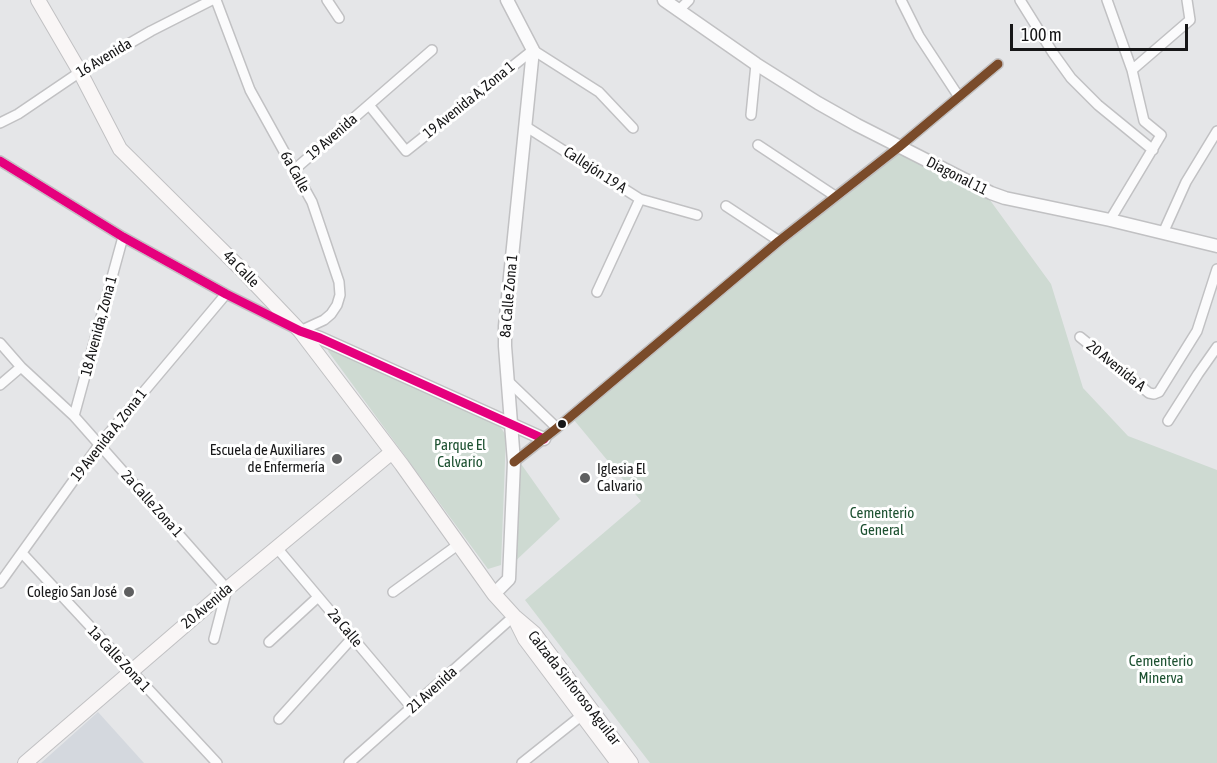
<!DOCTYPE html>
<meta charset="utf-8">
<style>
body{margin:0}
#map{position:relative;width:1217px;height:763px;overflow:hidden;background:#e5e6e8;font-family:"Asap Condensed",sans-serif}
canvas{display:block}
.scale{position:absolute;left:1010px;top:24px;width:178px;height:27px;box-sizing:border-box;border:3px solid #161617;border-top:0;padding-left:8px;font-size:18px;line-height:21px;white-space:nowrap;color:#161617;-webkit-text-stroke:4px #fff;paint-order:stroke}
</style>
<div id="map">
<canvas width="1217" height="763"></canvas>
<div class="scale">100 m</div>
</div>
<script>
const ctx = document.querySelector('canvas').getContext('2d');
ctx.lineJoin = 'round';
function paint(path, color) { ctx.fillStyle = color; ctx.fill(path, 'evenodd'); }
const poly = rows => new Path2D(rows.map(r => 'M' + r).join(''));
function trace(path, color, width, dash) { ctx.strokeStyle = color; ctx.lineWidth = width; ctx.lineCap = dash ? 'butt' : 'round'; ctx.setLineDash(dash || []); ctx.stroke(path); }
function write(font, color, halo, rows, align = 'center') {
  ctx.font = font + ' "Asap Condensed",sans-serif'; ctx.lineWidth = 6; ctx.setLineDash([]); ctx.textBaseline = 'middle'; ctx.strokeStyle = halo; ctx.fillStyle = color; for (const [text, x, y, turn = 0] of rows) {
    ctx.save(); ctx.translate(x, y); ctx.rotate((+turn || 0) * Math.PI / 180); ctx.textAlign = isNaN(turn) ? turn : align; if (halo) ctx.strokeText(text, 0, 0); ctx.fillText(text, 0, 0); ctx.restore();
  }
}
paint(poly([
 [98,712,144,763,41,763]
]), '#d4d8de');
paint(poly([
 [895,152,987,196,1051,284,1083,388,1128,436,1217,470,1217,763,650,763,525,600,641,501,574,420,779,245],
 [331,344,495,420,506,435,501,565,488,569,328,351],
 [519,461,560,519,509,567]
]), '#cedad2');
const minor = poly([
 [327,0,339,18],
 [901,0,919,36,959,97],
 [1020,0,1053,53,1071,78,1098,105,1153,150],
 [1107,0,1132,70,1144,121,1161,135,1110,220],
 [678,11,689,0],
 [1132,70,1190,20,1187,0],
 [369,105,406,151,533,50,599,92,633,128],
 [751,115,756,64],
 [0,123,18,114,80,72,151,31,212,0],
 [525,126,640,199,697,215],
 [758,145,835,196],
 [0,161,123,237,226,294,300,331,324,320,331,314,337,305,340,295,339,282,312,202,250,90,216,0],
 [294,170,432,50],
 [726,206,779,241],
 [1163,233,1186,182,1217,131],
 [597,292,640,199],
 [1080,337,1149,393,1154,394,1159,392,1197,331,1217,269],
 [0,343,21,367,74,416,227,589,214,639],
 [507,380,557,428],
 [0,385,21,367],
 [74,416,123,237],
 [1168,421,1198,374,1217,347],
 [514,462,557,428,779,241,899,147,998,64],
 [277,548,412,708],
 [22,553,217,763],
 [0,583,99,445,226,294],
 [393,592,459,544],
 [269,642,318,597],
 [279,719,353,637],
 [349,763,514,616],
 [522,763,586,712]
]);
const tertiary = poly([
 [664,0,756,64,818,103,857,125,991,193,1005,198,1110,220,1217,246],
 [300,331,320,338,544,439],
 [494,594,509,579,514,462,505,346,505,326,533,50,507,0]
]);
const secondary = poly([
 [38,0,80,72,120,149,240,268,300,331,402,465,494,594,514,616,534,633,631,763],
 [516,621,525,639,618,763],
 [25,763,227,589,392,452]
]);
trace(minor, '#c1c1c3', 12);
trace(tertiary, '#c1c1c3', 15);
trace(secondary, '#c1c1c3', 16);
trace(minor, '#fbfbfc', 9);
trace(tertiary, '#fbfbfc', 12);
trace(secondary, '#f9f6f6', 14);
trace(poly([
 [0,161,123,237,226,294,300,331,320,338,544,439]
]), '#e5007d', 9);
trace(poly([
 [514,462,557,428,779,241,899,147,998,64]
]), '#7a4b2a', 9);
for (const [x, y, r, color] of [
 [562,424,5,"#161617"],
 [337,459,6,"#5e5f60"],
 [585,478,6,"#5e5f60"],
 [129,592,6,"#5e5f60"]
]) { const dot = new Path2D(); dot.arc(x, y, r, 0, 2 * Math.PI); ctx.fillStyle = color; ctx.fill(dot); trace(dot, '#fff', 2); }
write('15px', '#161617', '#fff', [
 ["16 Avenida",104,58,-31],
 ["19 Avenida A, Zona 1",469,100,-39],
 ["19 Avenida",332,137,-41],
 ["Callejón 19 A",595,170,33],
 ["6a Calle",295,172,61],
 ["Diagonal 11",957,176,27],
 ["4a Calle",241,269,46],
 ["8a Calle Zona 1",509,296,-85],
 ["18 Avenida, Zona 1",99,326,-75],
 ["20 Avenida A",1116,366,39],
 ["19 Avenida A, Zona 1",109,435,-52],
 ["2a Calle Zona 1",152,504,48],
 ["20 Avenida",207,606,-40],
 ["2a Calle",345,628,50],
 ["1a Calle Zona 1",119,659,47],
 ["Calzada Sinforoso Aguilar",574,688,52],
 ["21 Avenida",432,690,-42]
]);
write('15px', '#1d5131', '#fff', [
 ["Parque El",460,445],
 ["Calvario",460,462],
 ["Cementerio",882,513],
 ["General",882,530],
 ["Cementerio",1161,661],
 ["Minerva",1161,678]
]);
write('15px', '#161617', '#fff', [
 ["Escuela de Auxiliares",325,450],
 ["de Enfermería",325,467],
 ["Iglesia El",597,469,"left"],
 ["Calvario",597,486,"left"],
 ["Colegio San José",117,592]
], 'right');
</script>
